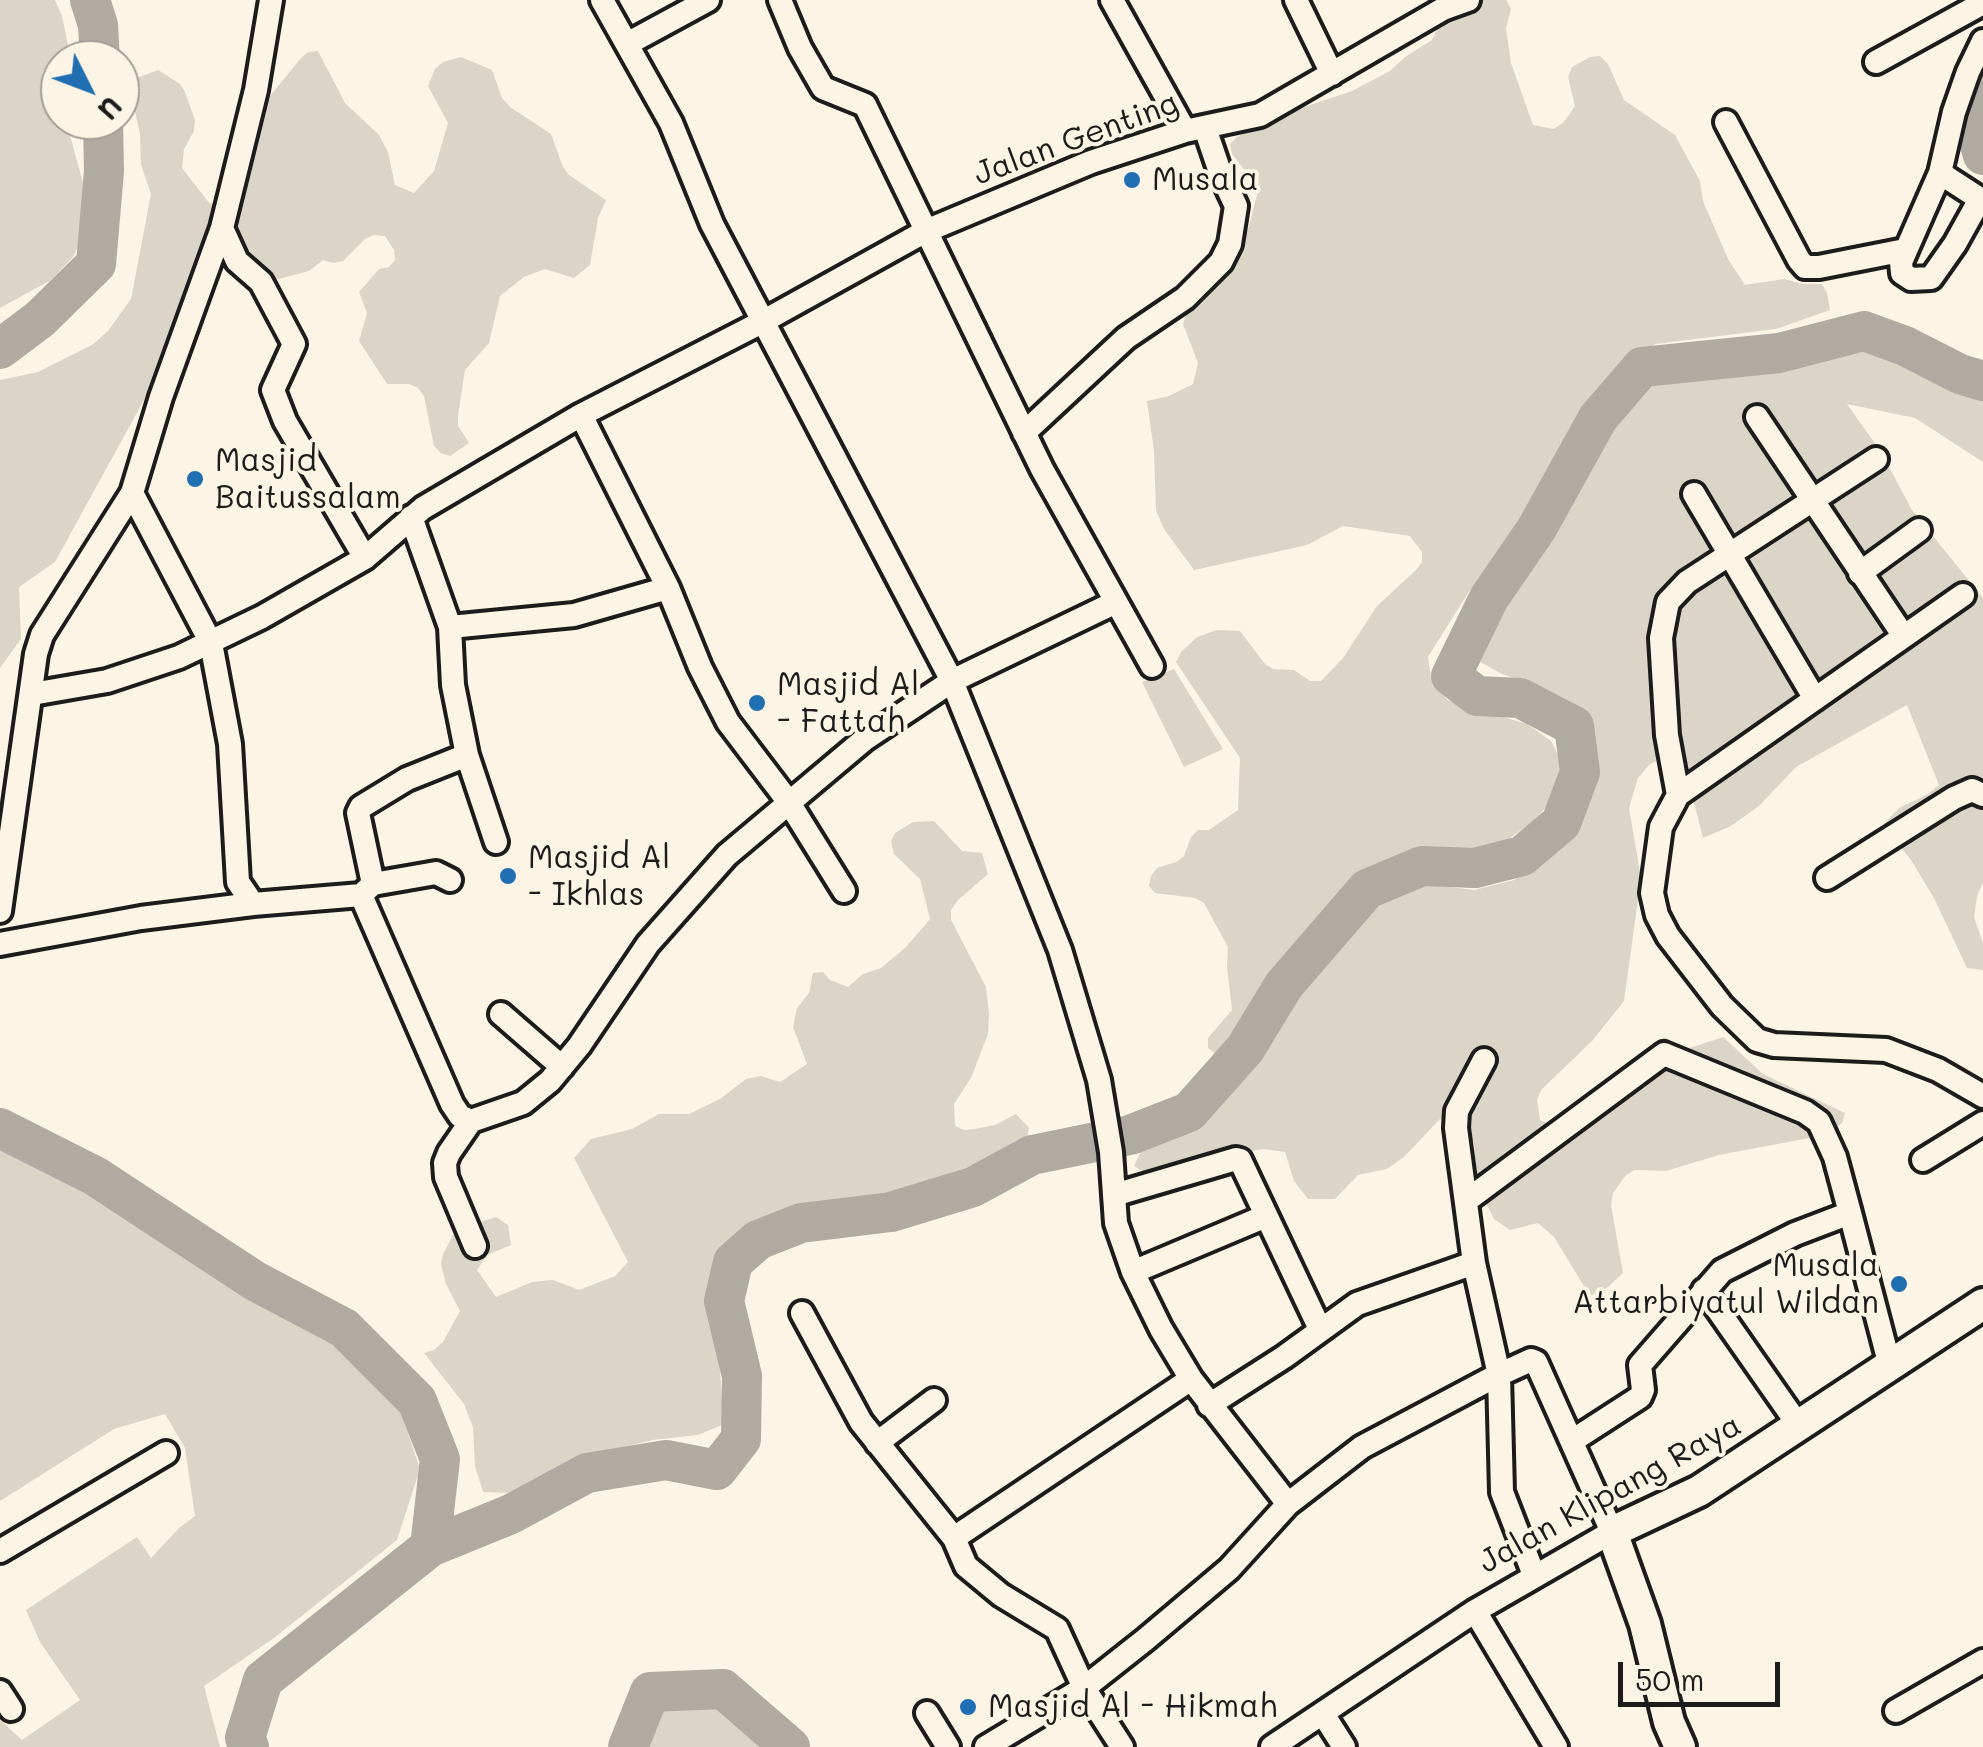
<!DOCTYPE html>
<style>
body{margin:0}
#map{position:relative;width:1983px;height:1747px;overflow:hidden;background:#fcf5e5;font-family:Mali,sans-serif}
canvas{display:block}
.north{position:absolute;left:40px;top:40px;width:100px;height:100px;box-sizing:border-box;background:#fcf5e5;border:2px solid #a29e95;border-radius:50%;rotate:132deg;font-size:28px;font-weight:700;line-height:40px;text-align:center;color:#1c1c1c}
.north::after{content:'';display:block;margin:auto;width:35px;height:45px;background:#1f6fb2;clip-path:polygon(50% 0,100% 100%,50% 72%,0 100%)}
.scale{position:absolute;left:1618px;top:1662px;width:162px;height:45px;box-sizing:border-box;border:5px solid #1c1c1c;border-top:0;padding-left:12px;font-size:30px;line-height:35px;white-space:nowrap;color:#1c1c1c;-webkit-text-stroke:8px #fcf5e5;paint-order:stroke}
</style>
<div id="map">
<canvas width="1983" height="1747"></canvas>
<div class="north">U</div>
<div class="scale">50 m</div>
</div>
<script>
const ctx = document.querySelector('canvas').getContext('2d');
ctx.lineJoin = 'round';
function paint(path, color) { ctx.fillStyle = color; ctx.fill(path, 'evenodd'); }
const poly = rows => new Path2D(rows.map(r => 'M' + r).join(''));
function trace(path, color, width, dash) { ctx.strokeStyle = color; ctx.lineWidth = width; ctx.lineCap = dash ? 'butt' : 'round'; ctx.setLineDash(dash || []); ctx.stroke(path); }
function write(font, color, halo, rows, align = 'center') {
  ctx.font = font + ' Mali,sans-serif'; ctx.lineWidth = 8; ctx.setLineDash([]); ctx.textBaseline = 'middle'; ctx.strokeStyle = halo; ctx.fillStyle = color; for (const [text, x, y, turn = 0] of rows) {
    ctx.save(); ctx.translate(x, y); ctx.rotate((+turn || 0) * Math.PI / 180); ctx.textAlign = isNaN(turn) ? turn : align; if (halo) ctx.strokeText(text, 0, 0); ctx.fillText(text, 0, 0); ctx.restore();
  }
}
paint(poly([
 [0,0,55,0,62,16,71,60,60,60,60,120,68,120,69,132,85,190,86,229,73,257,51,280,0,308],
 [1438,0,1506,0,1511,9,1506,28,1511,63,1533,125,1554,129,1564,122,1575,106,1568,77,1572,67,1590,57,1600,56,1608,64,1624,100,1675,135,1700,181,1703,201,1728,259,1745,285,1784,279,1803,284,1822,284,1827,293,1830,310,1776,329,1655,344,1621,372,1574,426,1502,551,1468,593,1428,657,1431,677,1447,700,1527,724,1551,741,1561,761,1556,788,1546,807,1533,822,1501,844,1472,854,1407,861,1378,873,1329,907,1308,931,1233,1050,1225,1056,1216,1054,1208,1048,1208,1038,1232,1010,1227,967,1228,947,1204,903,1195,898,1155,893,1149,886,1151,876,1157,868,1176,862,1184,856,1191,837,1198,830,1209,830,1238,810,1240,758,1176,662,1181,652,1197,637,1217,630,1240,631,1265,664,1273,669,1294,670,1310,681,1321,681,1343,658,1377,606,1416,570,1422,562,1422,552,1410,536,1343,526,1307,545,1194,570,1164,529,1156,510,1154,451,1147,401,1169,396,1193,384,1198,363,1183,324,1186,314,1235,263,1249,226,1257,195,1256,185,1232,154,1230,144,1237,137,1283,114,1352,91,1390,71,1405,57,1432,40,1444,16],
 [318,51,345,103,379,135,388,152,395,185,414,193,434,171,448,123,428,86,435,69,443,62,461,57,492,70,502,98,510,107,551,134,563,167,569,175,606,200,598,218,590,265,574,278,545,269,524,277,500,296,489,343,465,370,458,416,458,426,469,443,450,456,441,453,434,446,424,396,418,388,409,384,387,384,359,341,367,313,359,292,379,269,389,267,395,260,394,250,385,236,374,235,365,239,343,261,333,263,323,260,309,271,279,279,269,278,244,251,196,271,178,338,55,562,19,587,21,639,0,668,0,380,38,372,92,345,108,331,131,299,151,194,141,165,140,133,131,95,133,85,139,77,158,70,180,84,185,92,195,120,194,131,184,149,182,168,210,204,240,191,250,176,262,118,261,107,301,58,308,52],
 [1852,344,1916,362,1965,396,1983,399,1983,462,1915,418,1847,404,1881,452,1912,510,1983,598,1983,883,1977,896,1974,917,1983,943,1983,970,1967,968,1934,898,1911,860,1883,825,1899,808,1928,794,1939,785,1907,705,1796,767,1759,806,1731,826,1703,838,1680,747,1649,765,1638,778,1629,808,1641,878,1624,1001,1592,1041,1541,1090,1537,1100,1540,1120,1570,1134,1675,1053,1723,1037,1763,1074,1845,1113,1842,1123,1835,1129,1815,1137,1719,1155,1666,1171,1635,1170,1626,1175,1613,1193,1611,1205,1623,1273,1608,1287,1590,1296,1554,1237,1538,1223,1510,1230,1494,1219,1476,1183,1474,1142,1440,1119,1405,1156,1387,1169,1358,1175,1335,1199,1308,1199,1294,1181,1285,1152,1264,1149,1189,1161,1151,1177,1134,1166,1141,1151,1189,1122,1218,1098,1311,974,1377,897,1413,877,1442,886,1474,890,1514,880,1548,859,1586,812,1593,764,1569,707,1535,685,1502,674,1471,657,1472,647,1547,531,1555,512,1608,427,1651,381,1705,369,1739,372,1793,366],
 [1174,669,1223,749,1184,767,1142,682],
 [934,821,962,851,982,853,988,874,957,901,951,910,951,920,986,987,989,1014,988,1034,971,1078,954,1104,955,1126,964,1130,974,1129,995,1125,1016,1114,1029,1128,1025,1148,1016,1155,977,1164,924,1182,905,1193,826,1211,806,1207,744,1226,724,1251,714,1292,724,1424,698,1435,653,1440,588,1455,508,1493,483,1492,475,1466,473,1427,464,1404,424,1353,434,1350,443,1342,460,1311,446,1284,441,1264,443,1254,456,1230,496,1217,508,1225,511,1245,487,1255,477,1270,496,1297,532,1282,553,1280,579,1290,615,1276,628,1262,574,1158,591,1139,632,1129,659,1114,689,1114,720,1099,746,1079,761,1076,780,1082,807,1064,793,1027,797,1008,809,993,813,973,823,972,830,980,848,987,863,974,881,968,906,947,930,919,920,879,894,854,891,841,895,833,913,822],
 [0,1150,85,1193,246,1298,332,1344,401,1412,420,1469,397,1540,274,1638,204,1686,220,1747,0,1747,0,1720,22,1740,80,1700,40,1642,26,1610,137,1537,151,1558,179,1528,195,1516,185,1448,165,1414,114,1429,0,1501],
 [717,1708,762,1747,648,1747,663,1711]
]), '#dbd5c8');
trace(poly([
 [90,0,98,25,100,60],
 [1983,93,1975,128,1983,155],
 [0,349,40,319,96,264,104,171,103,120],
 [0,1128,95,1176,255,1281,344,1328,417,1401,440,1459,430,1547,263,1680,245,1738,249,1747],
 [430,1547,511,1514,587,1473,666,1460,717,1470,741,1439,742,1376,724,1301,733,1262,758,1240,801,1223,891,1212,973,1187,1032,1155,1130,1135,1189,1112,1245,1049,1284,985,1367,889,1422,866,1475,868,1522,856,1561,823,1580,772,1574,726,1520,698,1477,696,1451,676,1489,598,1537,528,1598,418,1642,367,1779,353,1864,331,1905,346,1960,374,1983,381],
 [628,1747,650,1692,723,1689,790,1747]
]), '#b0aba1', 40);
const street = poly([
 [602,0,671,123,712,224,952,681,1060,950,1099,1080,1111,1152,1116,1223,1133,1272,1161,1329,1191,1379,1288,1504],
 [780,0,800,48,823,88,865,105,1042,469,1152,666],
 [1112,0,1185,131],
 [1296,0,1332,74],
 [1983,41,1968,72,1954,112,1940,173,1901,262,1902,273,1911,279,1931,278,1955,244,1980,199,1983,200],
 [627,44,708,0],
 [1876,62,1983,3],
 [1726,122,1799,260,1805,267,1819,267,1905,250],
 [1940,173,1980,199],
 [1757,417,1903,635],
 [1024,433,1126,338,1185,298,1221,262,1230,244,1236,206,1220,172,1205,128],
 [132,493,211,643,230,744,238,882,253,904,361,895,452,1104,460,1116,471,1121],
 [1694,494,1815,699],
 [411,517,450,627,453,685,467,755,496,842],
 [365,558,423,508,581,415],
 [1860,573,1919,530],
 [668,588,581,415,762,322,926,231,1091,162,1185,131,1260,115,1443,9,1468,0],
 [1963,595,1678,795,1661,827,1652,893,1657,915,1668,936,1722,1006,1757,1040,1774,1045,1886,1050,1938,1070,1983,1096],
 [450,627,574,615,668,588,700,667,728,722,788,801,844,891],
 [32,694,107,681,179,657,262,617,365,558,285,421,273,390,294,344,261,282,237,261,222,228],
 [1678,795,1667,735,1661,638,1668,602,1687,582,1876,459],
 [1827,878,1954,798,1972,790,1983,795],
 [373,884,436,873,450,880],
 [361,895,373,884,358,813,361,807,407,779,467,755],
 [0,911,36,654,42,635,132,493,161,397,222,228,256,90,271,0],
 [0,944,141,918,253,904],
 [501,1014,562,1067],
 [1484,1060,1457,1111,1456,1128,1474,1263,1499,1375,1502,1492,1534,1575],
 [1923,1160,1983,1123],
 [1114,1195,1236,1159,1240,1160,1320,1329],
 [1466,1201,1664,1054,1805,1112,1819,1122,1835,1157,1850,1213],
 [475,1246,446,1177,445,1163,449,1153,471,1121,523,1103,550,1081,579,1046,648,944,727,855,865,739,952,681,1116,602],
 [1133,1272,1266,1216],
 [1704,1290,1799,1426],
 [802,1313,861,1422,954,1538,966,1566,1001,1595,1057,1629,1084,1688,1122,1747],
 [1209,1405,1284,1357,1357,1304,1474,1263],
 [1572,1441,1640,1397,1643,1390,1640,1365,1722,1271,1795,1234,1850,1213,1890,1366],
 [877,1443,934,1400],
 [954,1538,1191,1379],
 [0,1551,166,1453],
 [1475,1611,1556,1747],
 [0,1692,11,1709],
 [1896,1711,1983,1661],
 [927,1713,948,1747],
 [1323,1714,1344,1747],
 [986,1747,1084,1688,1146,1639,1229,1569,1288,1504,1362,1447,1494,1377,1531,1360,1536,1362,1612,1532,1475,1611,1272,1747]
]);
const secondary = poly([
 [1680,1747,1669,1722,1645,1624,1612,1532,1699,1491,1983,1304]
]);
trace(street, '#1c1c1c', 30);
trace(secondary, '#1c1c1c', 38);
trace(street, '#fcf5e5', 22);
trace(secondary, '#fcf5e5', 30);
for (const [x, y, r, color] of [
 [1132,180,10,"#1f6fb2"],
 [195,479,10,"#1f6fb2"],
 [757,703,10,"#1f6fb2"],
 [508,876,10,"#1f6fb2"],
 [1899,1284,10,"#1f6fb2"],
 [968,1707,10,"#1f6fb2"]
]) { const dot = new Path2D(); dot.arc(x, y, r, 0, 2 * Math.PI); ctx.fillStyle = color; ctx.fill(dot); trace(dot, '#fcf5e5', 4); }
write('32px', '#1c1c1c', '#fcf5e5', [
 ["Jalan Genting",1076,139,-20],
 ["Jalan Klipang Raya",1610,1494,-29]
]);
write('32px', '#1c1c1c', '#fcf5e5', [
 ["Musala",1152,180],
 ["Masjid",215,461],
 ["Baitussalam",215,498],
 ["Masjid Al",777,685],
 ["- Fattah",777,722],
 ["Masjid Al",528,858],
 ["- Ikhlas",528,895],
 ["Musala",1879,1266,"right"],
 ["Attarbiyatul Wildan",1879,1303,"right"],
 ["Masjid Al - Hikmah",988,1707]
], 'left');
</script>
